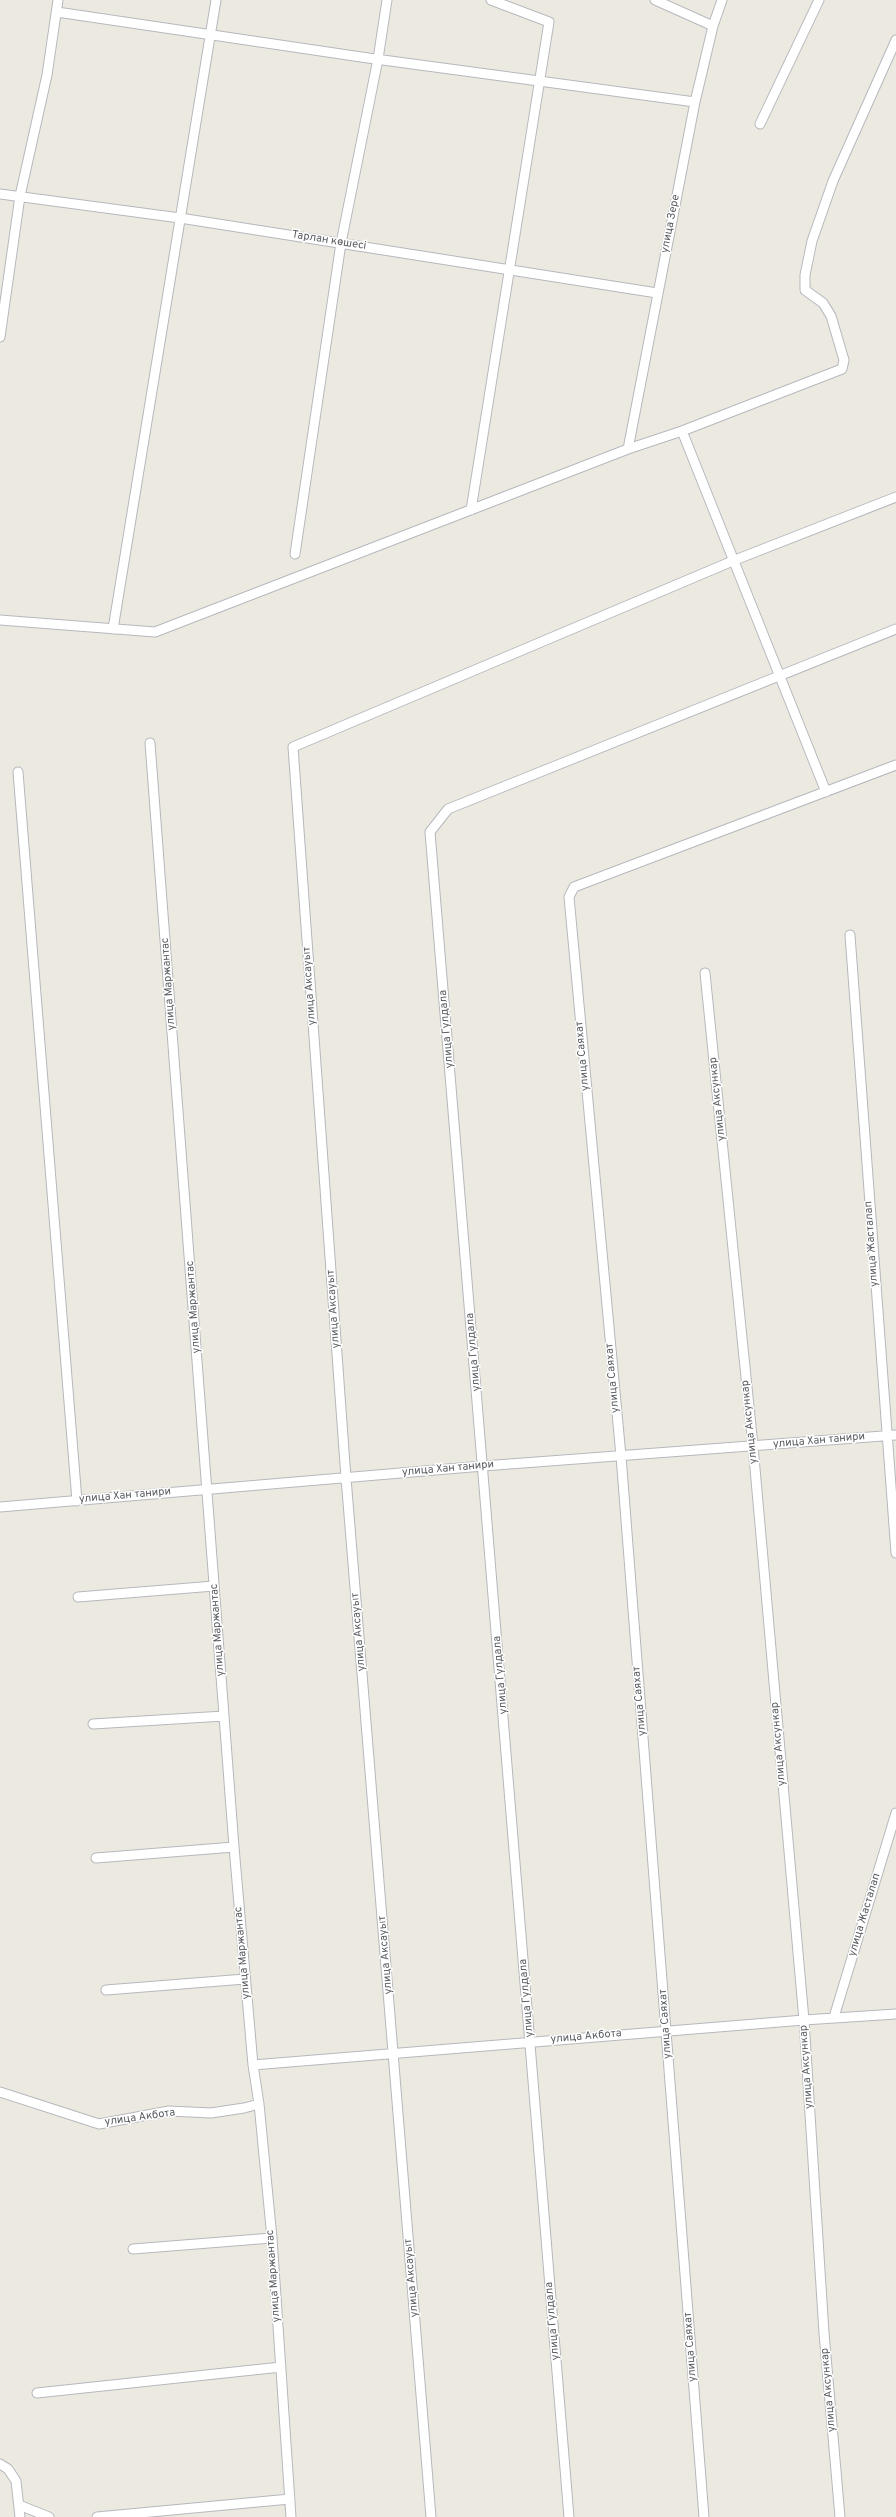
<!DOCTYPE html>
<meta charset="utf-8">
<style>
body{margin:0}
canvas{display:block;background:#eceae0}
</style>
<canvas width="896" height="2517"></canvas>
<script>
const ctx = document.querySelector('canvas').getContext('2d');
ctx.lineJoin = 'round';
const poly = rows => new Path2D(rows.map(r => 'M' + r).join(''));
function trace(path, color, width, dash) { ctx.strokeStyle = color; ctx.lineWidth = width; ctx.lineCap = dash ? 'butt' : 'round'; ctx.setLineDash(dash || []); ctx.stroke(path); }
function write(font, color, halo, rows, align = 'center') {
  ctx.font = font + ' Overpass,sans-serif'; ctx.lineWidth = 3; ctx.setLineDash([]); ctx.textBaseline = 'middle'; ctx.strokeStyle = halo; ctx.fillStyle = color; for (const [text, x, y, turn = 0] of rows) {
    ctx.save(); ctx.translate(x, y); ctx.rotate((+turn || 0) * Math.PI / 180); ctx.textAlign = isNaN(turn) ? turn : align; if (halo) ctx.strokeText(text, 0, 0); ctx.fillText(text, 0, 0); ctx.restore();
  }
}
const street = poly([
 [655,0,713,26],
 [57,12,368,58,695,102],
 [760,124,819,0],
 [0,194,180,218,657,293],
 [0,337,20,196,47,75,58,0],
 [682,431,826,792],
 [628,449,695,102,713,26,722,0],
 [471,510,549,22,491,0],
 [295,554,341,243,378,59,387,0],
 [0,620,155,632,628,449,682,431,842,369,844,360,831,316,823,303,805,290,805,275,812,241,833,181,896,40],
 [113,629,216,0],
 [150,743,234,1847,253,2065,259,2104,272,2238,291,2517],
 [18,772,77,1501],
 [850,935,896,1553],
 [705,973,753,1446,804,2020,824,2333,840,2517],
 [0,1507,483,1466,896,1435],
 [78,1597,214,1586],
 [93,1724,224,1716],
 [96,1858,234,1847],
 [106,1990,245,1979],
 [834,2017,896,1813],
 [253,2065,804,2020,896,2014],
 [0,2092,99,2124,169,2111,211,2113,244,2108,259,2104],
 [133,2249,272,2238],
 [37,2393,281,2367],
 [0,2464,8,2469,16,2481,20,2517],
 [19,2505,49,2517],
 [97,2517,290,2499],
 [431,2517,346,1478,293,747,735,560,896,497],
 [569,2517,430,832,448,809,896,629],
 [704,2517,621,1456,569,897,574,887,896,765]
]);
trace(street, '#b6b8bd', 11);
trace(street, '#fff', 9);
write('11px', '#595c61', '#fff', [
 ["улица Зере",671,224,-79],
 ["Тарлан көшесі",329,241,9],
 ["улица Маржантас",169,984,-94],
 ["улица Аксауыт",310,986,-94],
 ["улица Гулдала",447,1029,-95],
 ["улица Саяхат",583,1056,-95],
 ["улица Аксункар",718,1099,-96],
 ["улица Жасталап",872,1244,-94],
 ["улица Маржантас",194,1307,-94],
 ["улица Аксауыт",334,1309,-94],
 ["улица Гулдала",474,1352,-95],
 ["улица Саяхат",613,1378,-95],
 ["улица Аксункар",750,1422,-96],
 ["улица Хан танири",819,1441,-5],
 ["улица Хан танири",448,1469,-5],
 ["улица Хан танири",125,1496,-5],
 ["улица Маржантас",218,1630,-94],
 ["улица Аксауыт",359,1632,-95],
 ["улица Гулдала",501,1675,-95],
 ["улица Саяхат",640,1701,-95],
 ["улица Аксункар",779,1744,-95],
 ["улица Жасталап",865,1915,-73],
 ["улица Маржантас",243,1953,-95],
 ["улица Аксауыт",386,1955,-95],
 ["улица Гулдала",527,1998,-95],
 ["улица Саяхат",666,2024,-94],
 ["улица Акбота",586,2037,-5],
 ["улица Аксункар",807,2067,-94],
 ["улица Акбота",140,2118,-8],
 ["улица Маржантас",274,2276,-94],
 ["улица Аксауыт",412,2278,-95],
 ["улица Гулдала",553,2321,-95],
 ["улица Саяхат",691,2347,-94],
 ["улица Аксункар",829,2390,-95]
]);
</script>
